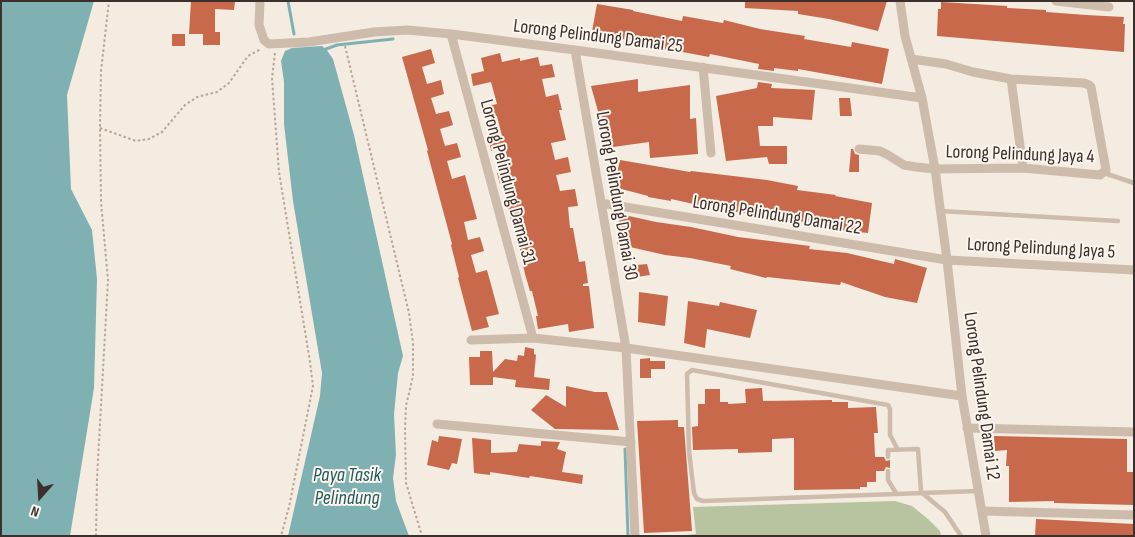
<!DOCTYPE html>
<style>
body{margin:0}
#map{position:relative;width:1135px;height:537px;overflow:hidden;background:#f4ebe1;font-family:"Sofia Sans Condensed",sans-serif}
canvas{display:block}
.frame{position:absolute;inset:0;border:2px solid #3b302b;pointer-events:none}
.north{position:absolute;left:15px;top:472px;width:50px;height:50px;-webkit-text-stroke:4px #fbf5ee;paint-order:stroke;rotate:199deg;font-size:14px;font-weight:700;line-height:20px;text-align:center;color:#3b302b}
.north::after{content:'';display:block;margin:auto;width:18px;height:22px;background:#3b302b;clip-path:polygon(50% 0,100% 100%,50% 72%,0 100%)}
</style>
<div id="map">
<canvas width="1135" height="537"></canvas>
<div class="frame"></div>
<div class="north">N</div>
</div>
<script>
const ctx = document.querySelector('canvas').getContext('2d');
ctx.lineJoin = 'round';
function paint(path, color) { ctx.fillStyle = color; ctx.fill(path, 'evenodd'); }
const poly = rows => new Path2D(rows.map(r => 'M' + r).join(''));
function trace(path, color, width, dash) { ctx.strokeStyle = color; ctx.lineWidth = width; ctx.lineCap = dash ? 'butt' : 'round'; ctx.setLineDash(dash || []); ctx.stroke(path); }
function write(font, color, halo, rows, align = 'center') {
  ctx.font = font + ' "Sofia Sans Condensed",sans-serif'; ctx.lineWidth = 4; ctx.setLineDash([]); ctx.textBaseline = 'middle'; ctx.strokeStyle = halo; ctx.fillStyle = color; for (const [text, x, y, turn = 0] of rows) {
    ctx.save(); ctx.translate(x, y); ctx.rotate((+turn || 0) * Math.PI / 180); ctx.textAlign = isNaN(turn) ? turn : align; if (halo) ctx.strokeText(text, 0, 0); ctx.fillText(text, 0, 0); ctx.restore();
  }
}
paint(poly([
 [895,501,912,506,928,519,940,531,941,536,675,536,696,534,693,507]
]), '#b8c4a0');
paint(poly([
 [1,1,94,1,67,95,71,189,92,230,97,279,94,388,70,536,1,536],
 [322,46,326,49,333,59,354,135,403,356,398,373,394,414,396,455,393,478,396,501,409,536,288,536,320,396,322,373,293,201,284,124,284,82,281,61,285,51,292,48]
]), '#7fb0b2');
trace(poly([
 [288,1,294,34],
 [326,49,337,45,393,39],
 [625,449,628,536]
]), '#7fb0b2', 3);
paint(poly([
 [191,1,235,1,234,10,215,9,215,32,220,32,220,45,203,45,203,34,189,34],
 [745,1,887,1,878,31,829,19,798,14,798,11,745,8],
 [941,2,1007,6,1007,8,1046,10,1046,12,1086,15,1124,17,1123,24,1125,24,1124,52,937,36,938,9,941,9],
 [597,4,633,10,633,11,682,21,683,16,723,23,724,20,760,29,805,36,804,39,851,47,852,42,889,49,882,84,798,69,798,71,774,68,774,71,758,69,759,64,710,54,709,57,672,50,633,47,634,40,591,37],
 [172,34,185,34,185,46,172,46],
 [431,49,435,63,422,67,427,84,441,80,444,94,431,98,436,114,449,111,453,125,440,129,445,146,457,143,461,157,447,161,452,179,465,175,477,219,464,222,468,240,480,237,484,251,471,255,476,273,487,270,499,314,486,317,489,327,472,331,458,278,459,277,451,245,452,244,427,151,428,150,402,57],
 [500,53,502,62,520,58,520,61,538,57,540,66,552,64,555,77,542,79,546,97,558,94,562,110,559,110,566,140,551,143,555,160,568,157,571,172,556,175,560,191,575,189,578,206,568,207,570,228,573,228,579,262,585,261,588,283,583,284,583,286,589,286,594,328,569,332,568,324,538,329,536,316,538,316,532,291,530,291,525,274,514,220,511,220,503,184,500,184,497,173,510,170,505,148,491,151,489,139,502,136,497,116,486,118,483,107,497,104,491,82,473,86,471,74,484,71,481,58],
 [638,79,638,92,690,85,690,119,696,118,698,154,650,158,649,142,606,148,601,114,599,115,591,86],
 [758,82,772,84,771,88,815,90,812,120,773,117,773,126,758,126,760,146,787,146,787,164,769,164,767,157,726,161,716,96,757,88],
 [839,98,850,98,852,116,840,116],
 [851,149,853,149,855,154,859,155,859,172,849,172],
 [620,160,690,172,691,171,767,180,798,186,797,190,836,195,835,196,872,203,868,233,839,230,799,221,800,220,721,210,671,199,671,201,648,197,648,196,614,187],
 [620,214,656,222,691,227,738,237,810,246,809,249,847,253,894,264,895,259,927,268,917,303,885,297,841,282,840,285,767,277,766,278,730,269,731,266,690,258,665,255,617,244],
 [647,264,650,275,630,278,627,266],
 [639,292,668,296,665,326,638,322],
 [688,301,719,306,720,302,757,310,750,338,707,329,705,348,684,343],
 [525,347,534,349,534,354,536,355,534,377,550,379,549,390,515,387,516,380,493,377,493,385,470,385,469,357,480,357,480,351,492,351,493,372,505,359,517,361,518,355,524,356],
 [650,358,650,361,665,361,665,369,651,369,651,378,640,378,640,359],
 [566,386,595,392,607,392,619,430,555,429,531,410,546,395,566,407],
 [762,388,763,401,832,400,832,402,848,402,848,408,876,407,878,433,874,433,875,457,884,457,886,461,890,460,890,468,886,467,884,471,876,471,876,482,867,482,867,487,860,487,860,489,794,490,794,438,772,439,772,452,738,453,738,449,693,450,692,427,698,426,698,404,705,404,705,389,720,389,720,402,728,402,728,404,746,403,745,389],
 [678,420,678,427,684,427,692,531,644,533,637,421],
 [439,436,462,439,457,464,452,463,449,470,427,465,432,440,438,442],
 [994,436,1127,439,1127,472,1134,472,1134,505,1054,503,1054,501,1009,502,1009,466,1006,466,1007,450,995,451],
 [472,438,491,440,491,453,517,452,519,444,541,446,541,441,560,442,557,449,566,452,562,472,583,475,582,484,530,476,529,478,490,472,490,475,474,473],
 [1036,519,1134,524,1134,536,1035,536]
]), '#c8694b');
trace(poly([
 [345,46,409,313,413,343,413,376,406,406,405,430,406,483,422,536],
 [275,53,272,78,279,172,310,362,313,386,289,507,281,536],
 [100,128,136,141,149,139,162,132,185,105,197,97,217,92,229,83,248,56,261,49],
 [96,536,97,478,108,280,101,202,100,128,101,71,109,1]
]), '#b9a596', 2, [2.5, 2.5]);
trace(poly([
 [1104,173,1134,183],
 [940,211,1118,221],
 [898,450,890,435,890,409,888,405,692,370,687,374,689,451,694,493,697,499,703,501,978,491],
 [888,457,888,450,918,449,921,492,945,512,961,536],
 [888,471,888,480,896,493]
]), '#cdbbac', 4.5);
trace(poly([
 [260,1,259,25,264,40,269,44,309,42,374,32,407,30,451,34,575,50,922,98],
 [900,1,905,36,922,98,935,169,947,260,962,396,986,536],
 [1056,1,1109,7],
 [451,34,533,338],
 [575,50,626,348,635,536],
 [703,67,711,153],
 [1011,79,1023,168],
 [859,149,880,151,888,155,904,165,916,167,935,169,1023,168,1100,175,1106,170,1091,87,1089,85,1084,83,1011,79,973,72,946,64,911,59],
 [601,203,947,260,1134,270],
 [471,340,533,338,626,348,962,396],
 [437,424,631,442],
 [967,428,1134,432],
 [982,511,1134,515]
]), '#cdbbac', 9);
write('19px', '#3b302b', '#fbf5ee', [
 ["Lorong Pelindung Damai 25",598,37,7],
 ["Lorong Pelindung Jaya 4",1020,155,2],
 ["Lorong Pelindung Damai 31",507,182,75],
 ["Lorong Pelindung Damai 30",616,196,80],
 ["Lorong Pelindung Damai 22",777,216,9],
 ["Lorong Pelindung Jaya 5",1041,249,3],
 ["Lorong Pelindung Damai 12",981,396,82]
]);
write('italic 20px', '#1f5a5e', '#fbf5ee', [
 ["Paya Tasik",347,476],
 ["Pelindung",347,499]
]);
</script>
